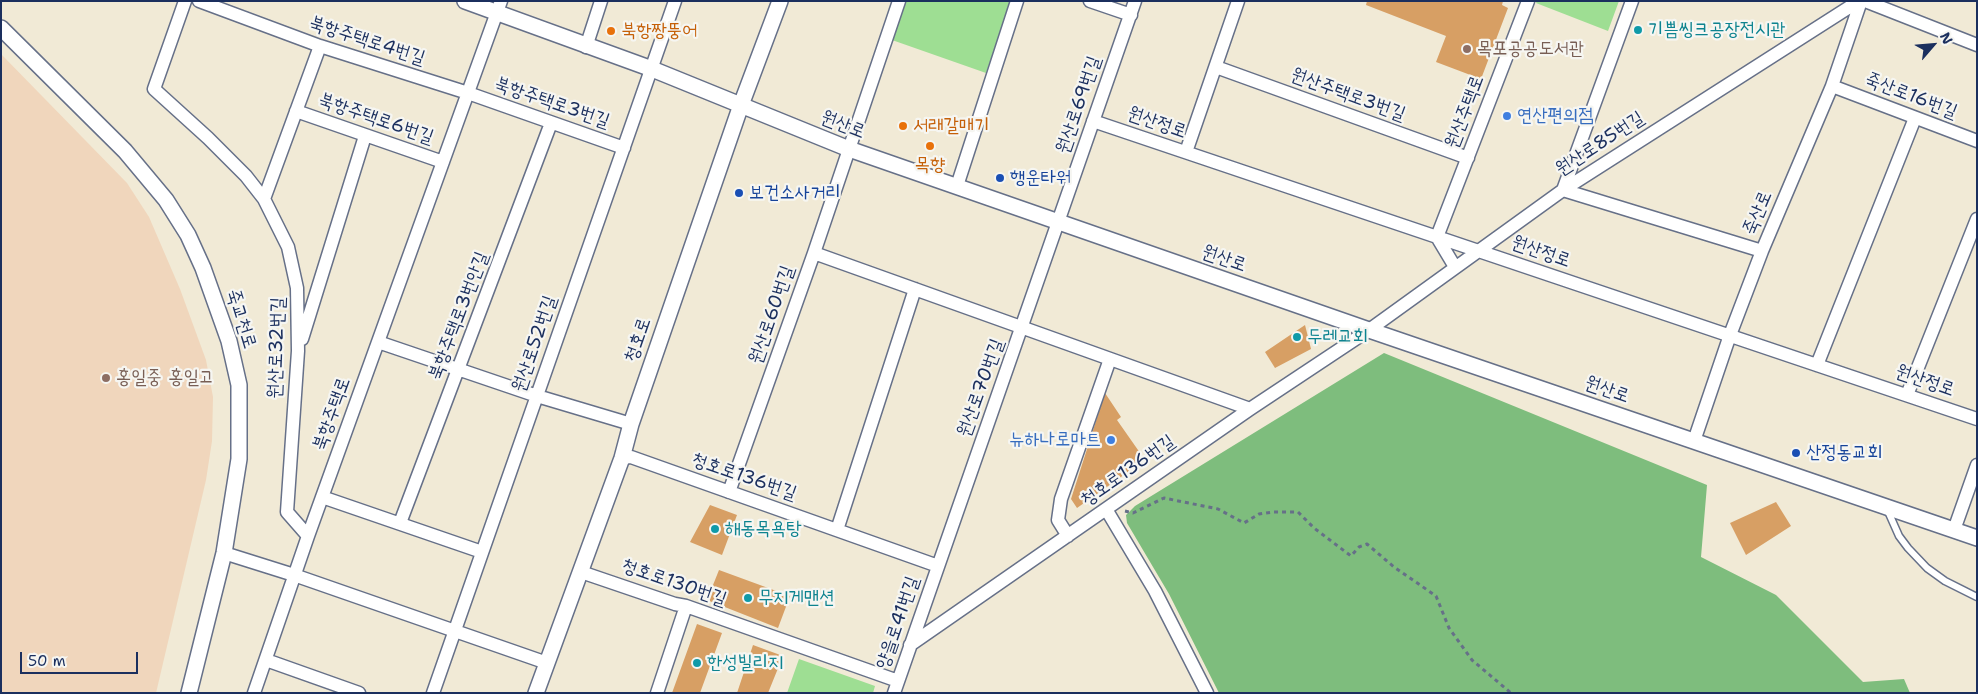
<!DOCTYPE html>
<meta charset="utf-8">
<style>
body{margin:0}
#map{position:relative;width:1978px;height:694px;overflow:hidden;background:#f1ead6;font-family:"Shantell Sans",sans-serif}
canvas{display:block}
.frame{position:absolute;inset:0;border:2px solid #1b2f5e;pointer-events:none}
.north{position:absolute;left:1908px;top:20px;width:50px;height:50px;-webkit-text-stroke:4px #f6f6f2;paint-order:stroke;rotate:63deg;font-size:14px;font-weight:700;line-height:20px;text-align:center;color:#1b2f5e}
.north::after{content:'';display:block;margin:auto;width:18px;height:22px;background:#1b2f5e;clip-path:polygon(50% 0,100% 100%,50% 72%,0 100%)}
.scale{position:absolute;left:20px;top:652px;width:118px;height:22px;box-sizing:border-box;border:2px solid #1b2f5e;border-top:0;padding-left:6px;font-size:15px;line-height:18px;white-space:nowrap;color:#1b2f5e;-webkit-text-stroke:4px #f6f6f2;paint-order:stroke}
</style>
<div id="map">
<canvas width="1978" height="694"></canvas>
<div class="frame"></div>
<div class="north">N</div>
<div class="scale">50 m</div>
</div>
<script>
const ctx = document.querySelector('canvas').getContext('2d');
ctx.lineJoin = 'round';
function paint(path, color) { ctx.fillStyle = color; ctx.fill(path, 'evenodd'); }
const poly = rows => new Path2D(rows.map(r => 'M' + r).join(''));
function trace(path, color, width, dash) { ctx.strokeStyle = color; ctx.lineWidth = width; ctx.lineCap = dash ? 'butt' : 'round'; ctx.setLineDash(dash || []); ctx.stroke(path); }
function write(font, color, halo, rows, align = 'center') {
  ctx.font = font + ' "Shantell Sans","Poor Story",sans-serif'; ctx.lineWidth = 4.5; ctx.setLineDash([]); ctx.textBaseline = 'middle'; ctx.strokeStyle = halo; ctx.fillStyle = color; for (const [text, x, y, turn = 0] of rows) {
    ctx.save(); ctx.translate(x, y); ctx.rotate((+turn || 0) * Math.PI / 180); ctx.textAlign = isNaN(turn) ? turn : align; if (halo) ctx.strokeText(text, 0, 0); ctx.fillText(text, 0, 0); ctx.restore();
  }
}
paint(poly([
 [1,54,127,183,149,217,180,289,206,360,213,397,212,441,206,480,156,693,1,693]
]), '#f0d6bc');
paint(poly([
 [905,1,1011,1,986,73,892,40],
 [1537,1,1619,1,1608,31,1536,3],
 [799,659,875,686,873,693,787,693]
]), '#9ede93');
paint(poly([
 [1384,353,1707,485,1701,557,1776,595,1863,682,1904,679,1910,693,1219,693,1169,594,1127,523,1126,515,1135,506]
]), '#7ebd7d');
paint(poly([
 [1367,1,1503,1,1502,5,1508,8,1481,79,1436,62,1446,36,1366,5],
 [1305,325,1311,349,1275,368,1265,352],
 [1105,393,1121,417,1117,420,1145,460,1077,508,1071,499],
 [1776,502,1791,526,1746,555,1730,523],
 [710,505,737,515,722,555,690,542],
 [719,570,790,596,778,628,707,600],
 [697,624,722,633,700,693,672,693],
 [753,645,783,656,768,693,737,693]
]), '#d79f64');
const service = poly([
 [1887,509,1899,536,1908,548,1927,568,1945,581,1977,597]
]);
const minor = poly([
 [185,1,154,89,208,138,246,176,264,199,288,247,297,288,298,351,287,512,308,536],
 [199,1,320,46,468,93,624,148],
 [1090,1,1131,15],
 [1632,1,1563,190,1762,251],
 [1865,1,1977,45],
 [586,47,601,1],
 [1216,67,1468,158],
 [1832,86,1977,141],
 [296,111,443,162],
 [1093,121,1977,419],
 [1186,152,1238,1],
 [957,186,1017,1],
 [264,199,320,46],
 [1437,237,1528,1],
 [1437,237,1455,267],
 [814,253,1250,409],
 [302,339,365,136],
 [378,342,537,396,631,424],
 [1817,365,1915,118],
 [1907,395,1977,219],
 [1694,441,1730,335,1762,251,1832,86,1861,1],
 [622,458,631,457,938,566],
 [729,492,814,253,899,1],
 [322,497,482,552],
 [1106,509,1155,591,1207,693],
 [400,523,551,123],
 [837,530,915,289],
 [1954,530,1977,465],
 [1068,536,1058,520,1061,499,1110,359],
 [224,553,294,575,547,663],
 [581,572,675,604,686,606,898,681],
 [910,645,1250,409,1369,330,1563,190,1859,1],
 [266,660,359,693],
 [254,693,308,536,501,1],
 [433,693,675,1],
 [657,693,686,606],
 [894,693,1135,1]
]);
const tertiary = poly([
 [465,1,652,69,849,149,1369,330,1977,538],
 [1,28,125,151,166,200,188,235,203,268,229,341,239,385,239,459,224,553,189,693],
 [536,693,622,458,631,424,741,105,780,1]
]);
trace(service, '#667088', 9);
trace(minor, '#667088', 15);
trace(tertiary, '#667088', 18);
trace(poly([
 [1125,511,1133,513,1164,498,1218,509,1244,523,1259,514,1273,512,1298,512,1314,528,1351,556,1359,547,1367,544,1394,567,1436,596,1449,628,1472,660,1511,693]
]), '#667088', 3, [4, 4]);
trace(service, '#fff', 6);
trace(minor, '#fff', 12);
trace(tertiary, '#fff', 15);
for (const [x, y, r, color] of [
 [1638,30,5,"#0f9aa8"],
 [611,31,5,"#e8710a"],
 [1467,49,5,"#8d6e63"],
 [1507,116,5,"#3f7fe0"],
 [903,126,5,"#e8710a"],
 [930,146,5,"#e8710a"],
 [1000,178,5,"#1a4fb4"],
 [739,193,5,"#1a4fb4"],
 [1297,337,5,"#0f9aa8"],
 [106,378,5,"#8d6e63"],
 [1111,440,5,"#3f7fe0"],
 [1796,453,5,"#1a4fb4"],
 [715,529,5,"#0f9aa8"],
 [748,598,5,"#0f9aa8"],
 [697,663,5,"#0f9aa8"]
]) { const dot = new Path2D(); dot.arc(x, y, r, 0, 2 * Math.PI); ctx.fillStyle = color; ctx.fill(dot); trace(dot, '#f6f6f2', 2); }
write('19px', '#0d838f', '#f6f6f2', [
 ["기쁨씽크공장전시관",1648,30],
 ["두레교회",1307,337],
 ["해동목욕탕",725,529],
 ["무지게맨션",758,598],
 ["한성빌리지",707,663]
], 'left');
write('19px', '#c56008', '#f6f6f2', [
 ["북항짱뚱어",621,31],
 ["서래갈매기",913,126],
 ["목향",930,165,"center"]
], 'left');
write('19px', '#1b2f5e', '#f6f6f2', [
 ["북항주택로4번길",367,41,18],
 ["원산주택로3번길",1348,95,20],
 ["죽산로16번길",1911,96,21],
 ["북항주택로3번길",552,103,19],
 ["원산로69번길",1079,105,-71],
 ["원산주택로",1465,112,-69],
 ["북항주택로6번길",376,119,19],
 ["원산정로",1157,123,19],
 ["원산로",843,125,21],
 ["원산로85번길",1600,144,-33],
 ["죽산로",1758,213,-67],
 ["원산정로",1541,252,19],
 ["원산로",1224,259,19],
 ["원산로60번길",772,315,-71],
 ["북항주택로3번안길",459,316,-69],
 ["죽교천로",241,319,73],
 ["청호로",638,340,-71],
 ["원산로52번길",535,344,-71],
 ["원산로32번길",277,348,-88],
 ["원산정로",1925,381,19],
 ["원산로70번길",981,388,-70],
 ["원산로",1607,390,19],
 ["북항주택로",332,414,-70],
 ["청호로136번길",1128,471,-35],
 ["청호로136번길",744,477,19],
 ["청호로130번길",674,583,19],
 ["양을로41번길",898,623,-71]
]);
write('19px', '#785e54', '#f6f6f2', [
 ["목포공공도서관",1477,49],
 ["홍일중 홍일고",116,378]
], 'left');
write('19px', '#366cbe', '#f6f6f2', [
 ["연산편의점",1517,116],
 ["뉴하나로마트",1101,440,"right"]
], 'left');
write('19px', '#164399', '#f6f6f2', [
 ["행운타워",1010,178],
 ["보건소사거리",749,193],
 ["산정동교회",1806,453]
], 'left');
</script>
